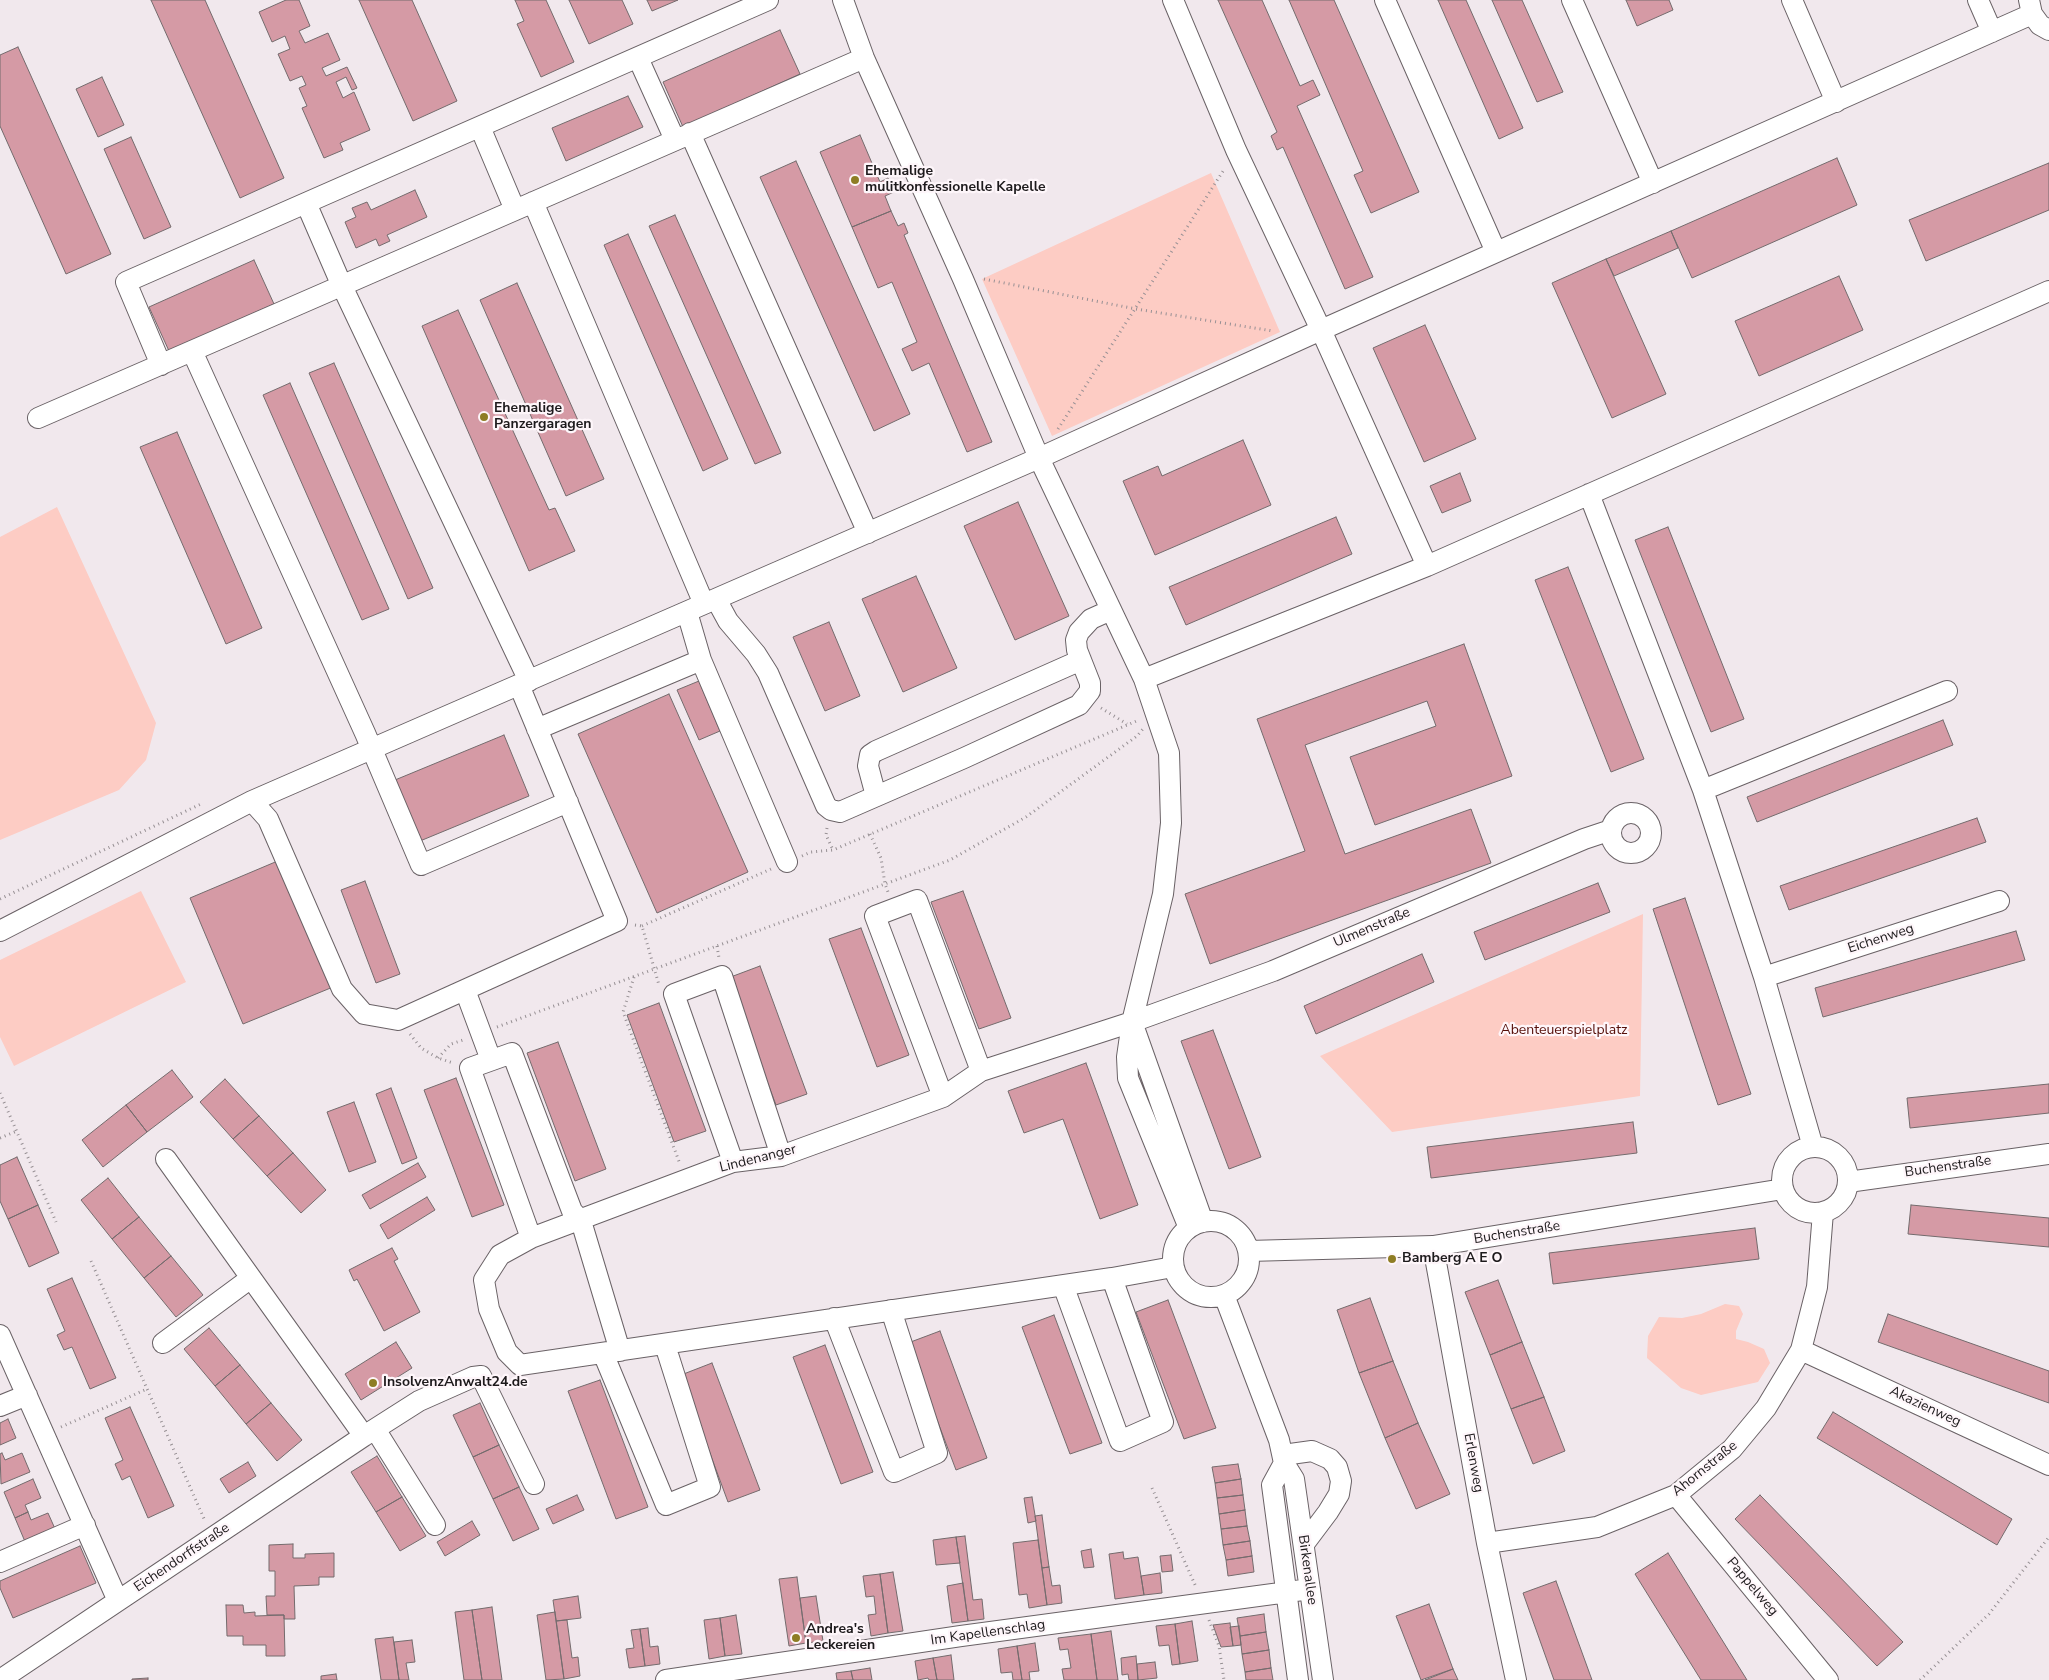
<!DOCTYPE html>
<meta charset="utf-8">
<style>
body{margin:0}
canvas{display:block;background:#f1e8ed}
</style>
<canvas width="2049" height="1680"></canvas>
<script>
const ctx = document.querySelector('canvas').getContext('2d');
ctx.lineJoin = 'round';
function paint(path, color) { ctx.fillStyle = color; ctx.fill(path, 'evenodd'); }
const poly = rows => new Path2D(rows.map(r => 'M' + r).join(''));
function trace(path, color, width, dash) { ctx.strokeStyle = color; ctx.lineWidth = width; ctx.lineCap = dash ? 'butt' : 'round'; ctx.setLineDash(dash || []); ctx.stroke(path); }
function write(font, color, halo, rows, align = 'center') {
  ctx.font = font + ' "Nunito Sans",sans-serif'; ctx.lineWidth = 4.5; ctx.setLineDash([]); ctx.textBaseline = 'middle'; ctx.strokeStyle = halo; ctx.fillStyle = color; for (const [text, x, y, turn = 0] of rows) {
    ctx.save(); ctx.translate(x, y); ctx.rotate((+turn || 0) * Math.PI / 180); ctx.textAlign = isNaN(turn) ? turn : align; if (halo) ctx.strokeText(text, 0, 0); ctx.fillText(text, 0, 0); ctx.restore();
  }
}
paint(poly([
 [1211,173,1280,332,1052,436,982,279],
 [57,507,156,723,146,760,119,790,0,840,0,537],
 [141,891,186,982,14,1066,0,1037,0,960],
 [1643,914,1640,1096,1392,1132,1320,1056],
 [1725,1304,1739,1306,1743,1314,1736,1331,1736,1339,1748,1342,1764,1349,1770,1363,1758,1382,1701,1395,1681,1388,1647,1358,1648,1336,1659,1317,1682,1318,1701,1314]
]), '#fdccc4');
const building = poly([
 [151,0,205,0,284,178,240,198,151,0],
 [286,0,299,0,310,26,299,31,305,43,328,33,340,60,322,68,326,76,347,67,357,88,352,90,346,77,336,82,343,98,354,92,370,130,340,143,343,150,324,158,302,108,307,106,299,88,306,85,302,76,290,81,278,54,290,49,285,36,272,42,259,12,286,0],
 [359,0,412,0,457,101,413,121,359,0],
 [515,0,546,0,574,62,541,77,517,24,524,21,515,0],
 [569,0,622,0,633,24,589,44,569,0],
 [647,0,678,0,652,11,647,0],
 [1218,0,1262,0,1300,86,1313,80,1320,95,1297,106,1373,277,1345,289,1283,147,1277,150,1271,136,1277,132,1218,0],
 [1289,0,1334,0,1419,192,1371,213,1354,175,1363,171,1289,0],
 [1438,0,1466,0,1523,128,1499,139,1438,0],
 [1492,0,1522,0,1563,92,1537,102,1492,0],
 [1626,0,1669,0,1673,10,1637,26,1626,0],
 [780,30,800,74,683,127,663,82,780,30],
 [18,47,111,254,66,274,0,126,0,55,18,47],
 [102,77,124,125,98,137,76,89,102,77],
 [628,96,643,127,566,161,552,128,628,96],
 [860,135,880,182,888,178,894,192,885,196,891,211,852,227,820,152,860,135],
 [131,137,171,227,144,239,104,149,131,137],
 [1837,158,1857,205,1692,278,1671,231,1837,158],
 [796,161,910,414,874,431,760,177,796,161],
 [2049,163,2049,210,1926,261,1909,220,2049,163],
 [415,190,427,217,387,235,390,241,379,246,376,239,356,248,345,222,356,217,352,208,367,202,371,210,415,190],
 [891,211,898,226,904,223,908,233,904,235,992,442,967,452,929,363,912,371,902,349,917,342,892,282,878,288,852,227,891,211],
 [675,215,781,453,755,464,649,226,675,215],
 [1671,231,1678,248,1614,276,1606,259,1671,231],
 [628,234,728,459,703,471,604,245,628,234],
 [1606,259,1666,394,1612,418,1552,283,1606,259],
 [254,260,274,304,169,351,149,307,254,260],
 [1839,276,1863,330,1759,376,1735,321,1839,276],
 [517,283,604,479,566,496,480,300,517,283],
 [458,310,549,510,555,508,575,551,529,571,422,326,458,310],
 [1425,325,1476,439,1424,462,1373,348,1425,325],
 [334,363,433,588,408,599,309,373,334,363],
 [290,383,389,609,362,620,263,395,290,383],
 [177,432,262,628,226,644,140,447,177,432],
 [1243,440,1271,505,1155,555,1123,481,1158,466,1162,476,1243,440],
 [1460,473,1471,501,1442,513,1430,486,1460,473],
 [1018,502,1069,616,1015,640,964,526,1018,502],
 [1336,517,1352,554,1186,625,1169,587,1336,517],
 [1668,527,1744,719,1711,732,1635,540,1668,527],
 [1568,567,1644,759,1611,772,1535,580,1568,567],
 [916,576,957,668,903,692,862,599,916,576],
 [829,622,860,696,825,711,793,637,829,622],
 [1464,644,1512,776,1375,825,1350,757,1436,726,1427,701,1305,745,1345,854,1471,809,1491,863,1210,964,1185,894,1305,851,1257,719,1464,644],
 [699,681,720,731,699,740,677,690,699,681],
 [669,694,748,872,657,913,578,734,669,694],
 [1943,720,1953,745,1757,822,1747,797,1943,720],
 [504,735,529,796,420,841,395,780,504,735],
 [1977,818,1986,842,1789,910,1780,886,1977,818],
 [280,860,333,987,243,1024,190,898,280,860],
 [365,881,400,974,376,983,341,890,365,881],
 [1598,883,1610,912,1485,960,1474,932,1598,883],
 [963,891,1011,1018,979,1029,931,902,963,891],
 [1685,898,1751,1094,1718,1105,1653,909,1685,898],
 [861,928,909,1055,877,1067,829,939,861,928],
 [2016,931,2025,960,1823,1017,1815,988,2016,931],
 [1422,954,1434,982,1316,1034,1304,1006,1422,954],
 [760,966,807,1094,776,1105,728,978,760,966],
 [659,1003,706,1131,674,1142,627,1015,659,1003],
 [1213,1030,1261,1157,1229,1169,1181,1041,1213,1030],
 [558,1042,606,1169,575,1181,527,1053,558,1042],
 [1086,1063,1138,1205,1100,1219,1063,1119,1024,1133,1008,1091,1086,1063],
 [172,1070,193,1097,147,1132,126,1105,172,1070],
 [456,1078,504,1205,472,1217,424,1090,456,1078],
 [225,1079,259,1116,233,1139,200,1102,225,1079],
 [2049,1084,2049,1113,1910,1128,1907,1098,2049,1084],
 [391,1088,417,1158,402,1164,376,1094,391,1088],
 [354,1102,376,1162,349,1172,327,1112,354,1102],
 [126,1105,147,1132,103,1167,82,1140,126,1105],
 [259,1116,293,1153,267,1176,233,1139,259,1116],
 [1633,1122,1637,1153,1431,1178,1427,1147,1633,1122],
 [293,1153,326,1190,301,1213,267,1176,293,1153],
 [17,1157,38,1205,8,1219,0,1201,0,1165,17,1157],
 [418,1163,426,1177,370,1209,362,1195,418,1163],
 [108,1178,139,1217,112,1239,81,1200,108,1178],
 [427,1197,435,1210,388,1239,380,1225,427,1197],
 [38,1205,59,1253,29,1267,8,1219,38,1205],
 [1911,1205,2049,1218,2049,1247,1908,1234,1911,1205],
 [139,1217,171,1256,144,1278,112,1239,139,1217],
 [1755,1228,1759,1259,1553,1284,1549,1253,1755,1228],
 [392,1248,398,1259,394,1261,420,1312,384,1331,357,1279,354,1281,349,1270,392,1248],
 [171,1256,203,1295,176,1317,144,1278,171,1256],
 [72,1278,116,1378,90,1389,72,1347,64,1350,57,1335,65,1331,47,1289,72,1278],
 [1498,1280,1522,1342,1490,1355,1465,1292,1498,1280],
 [1370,1298,1393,1361,1359,1373,1337,1310,1370,1298],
 [1168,1300,1216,1428,1184,1439,1136,1312,1168,1300],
 [1888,1314,2049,1371,2049,1403,1878,1342,1888,1314],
 [1054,1315,1102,1443,1070,1454,1022,1327,1054,1315],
 [209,1328,240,1365,215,1386,184,1349,209,1328],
 [940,1331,987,1458,956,1470,908,1343,940,1331],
 [396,1342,412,1368,361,1400,345,1374,396,1342],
 [1522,1342,1544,1397,1511,1409,1490,1355,1522,1342],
 [825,1345,873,1472,841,1484,793,1357,825,1345],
 [1393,1361,1418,1423,1385,1438,1359,1373,1393,1361],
 [712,1363,760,1490,728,1502,681,1375,712,1363],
 [240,1365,271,1403,246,1424,215,1386,240,1365],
 [600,1380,648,1507,616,1519,568,1391,600,1380],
 [1544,1397,1565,1451,1533,1464,1511,1409,1544,1397],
 [271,1403,302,1440,277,1461,246,1424,271,1403],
 [480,1403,499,1445,473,1457,453,1415,480,1403],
 [130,1407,174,1506,148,1518,130,1476,122,1480,115,1464,123,1460,105,1418,130,1407],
 [1833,1412,2012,1519,1997,1545,1817,1438,1833,1412],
 [8,1419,16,1438,0,1445,0,1423,8,1419],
 [1418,1423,1450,1494,1416,1509,1385,1438,1418,1423],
 [499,1445,519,1487,493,1499,473,1457,499,1445],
 [2,1453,5,1460,22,1453,30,1472,1,1484,0,1454,2,1453],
 [377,1456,402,1497,376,1512,351,1472,377,1456],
 [248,1462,256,1476,229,1493,220,1479,248,1462],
 [1238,1464,1241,1479,1215,1483,1212,1467,1238,1464],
 [33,1479,41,1498,25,1505,28,1512,15,1518,4,1492,33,1479],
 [1241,1479,1243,1495,1217,1498,1215,1483,1241,1479],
 [519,1487,539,1529,513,1541,493,1499,519,1487],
 [577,1495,584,1510,553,1524,546,1509,577,1495],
 [1243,1495,1245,1510,1219,1514,1217,1498,1243,1495],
 [1760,1495,1903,1642,1877,1666,1735,1519,1760,1495],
 [402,1497,426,1536,400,1551,376,1512,402,1497],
 [1032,1497,1036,1521,1028,1523,1024,1498,1032,1497],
 [1245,1510,1247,1526,1221,1529,1219,1514,1245,1510],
 [28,1512,31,1520,48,1513,56,1531,26,1544,15,1518,28,1512],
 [1042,1515,1049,1567,1042,1568,1035,1516,1042,1515],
 [472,1521,480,1535,445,1556,437,1542,472,1521],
 [1247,1526,1250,1541,1223,1545,1221,1529,1247,1526],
 [965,1536,973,1600,982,1599,984,1619,968,1621,956,1537,965,1536],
 [956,1537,960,1563,936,1565,933,1540,956,1537],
 [1038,1540,1047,1605,1029,1608,1027,1594,1019,1595,1013,1543,1038,1540],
 [1250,1541,1252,1556,1226,1560,1223,1545,1250,1541],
 [293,1544,293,1558,305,1558,305,1554,334,1553,334,1577,319,1577,319,1585,294,1586,295,1619,284,1619,284,1615,267,1615,266,1596,275,1596,275,1571,269,1571,269,1545,293,1544],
 [80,1546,96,1583,13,1618,0,1588,0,1581,80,1546],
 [1091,1549,1094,1567,1084,1568,1081,1551,1091,1549],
 [1123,1552,1124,1559,1138,1557,1144,1595,1115,1599,1109,1554,1123,1552],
 [1668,1553,1747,1680,1701,1680,1635,1574,1668,1553],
 [1171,1555,1173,1571,1162,1572,1160,1556,1171,1555],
 [1252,1556,1254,1572,1228,1576,1226,1560,1252,1556],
 [1049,1567,1052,1586,1060,1585,1062,1603,1047,1605,1042,1568,1049,1567],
 [893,1572,903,1631,888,1633,880,1574,893,1572],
 [1160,1573,1162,1593,1144,1595,1141,1576,1160,1573],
 [880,1574,888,1633,871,1636,868,1615,876,1614,874,1596,866,1597,863,1576,880,1574],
 [797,1577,806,1643,789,1646,779,1579,797,1577],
 [1556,1581,1592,1680,1554,1680,1523,1593,1556,1581],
 [963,1583,968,1621,952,1623,947,1586,963,1583],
 [578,1596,581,1618,556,1621,553,1600,578,1596],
 [816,1596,823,1641,806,1643,800,1598,816,1596],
 [1429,1604,1453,1669,1421,1680,1396,1616,1429,1604],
 [226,1605,243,1605,244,1613,255,1612,255,1616,284,1615,285,1656,266,1656,266,1645,243,1645,243,1636,227,1636,226,1605],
 [492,1607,502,1680,482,1680,472,1610,492,1607],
 [472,1610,482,1680,464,1680,455,1612,472,1610],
 [555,1612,564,1679,546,1680,537,1615,555,1612],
 [1264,1614,1266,1632,1240,1636,1237,1618,1264,1614],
 [736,1615,742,1654,725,1656,720,1618,736,1615],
 [720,1618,725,1656,709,1659,704,1620,720,1618],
 [567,1620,572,1658,578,1657,580,1676,564,1679,556,1621,567,1620],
 [1192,1621,1198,1661,1180,1664,1175,1624,1192,1621],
 [1230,1623,1233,1646,1221,1647,1213,1625,1230,1623],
 [1175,1624,1180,1664,1172,1665,1169,1645,1159,1646,1156,1626,1175,1624],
 [1239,1626,1241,1645,1233,1646,1230,1627,1239,1626],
 [648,1628,650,1647,658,1646,660,1664,645,1666,640,1629,648,1628],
 [640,1629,645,1666,629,1668,626,1649,634,1648,631,1630,640,1629],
 [1111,1631,1118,1680,1097,1680,1091,1634,1111,1631],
 [1266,1632,1269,1650,1242,1654,1240,1636,1266,1632],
 [1091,1634,1097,1680,1064,1680,1062,1669,1071,1668,1068,1649,1060,1650,1058,1638,1091,1634],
 [393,1637,399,1680,381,1680,375,1639,393,1637],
 [412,1640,415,1662,406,1663,409,1680,399,1680,394,1642,412,1640],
 [1035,1643,1039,1671,1029,1672,1030,1680,1022,1680,1017,1646,1035,1643],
 [1017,1646,1022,1680,1013,1680,1012,1672,1001,1673,998,1649,1017,1646],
 [1269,1650,1271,1668,1245,1672,1242,1654,1269,1650],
 [951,1655,954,1680,937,1680,933,1658,951,1655],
 [1136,1656,1138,1680,1129,1680,1128,1674,1122,1675,1121,1658,1136,1656],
 [933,1658,937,1680,929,1680,928,1678,918,1680,915,1661,933,1658],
 [1155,1662,1157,1678,1138,1680,1137,1664,1155,1662],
 [870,1668,872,1680,853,1680,851,1671,870,1668],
 [1271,1668,1273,1680,1246,1680,1245,1672,1271,1668],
 [1453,1669,1458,1680,1425,1680,1453,1669],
 [851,1671,853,1680,837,1680,836,1673,851,1671],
 [336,1674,337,1680,321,1680,321,1676,336,1674],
 [148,1678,148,1680,132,1680,132,1679,148,1678]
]);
paint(building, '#d59aa5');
trace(building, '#746b6d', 1);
const minor = poly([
 [843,0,864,58,963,279,1039,458,1144,679,1169,753,1171,823,1163,894,1132,1022],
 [1173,0,1236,150,1321,330,1427,566],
 [1385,0,1496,252],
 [1572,0,1653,183],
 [1792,0,1836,102],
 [1978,0,1992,32],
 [2029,0,2032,14,2040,25,2049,30],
 [638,58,675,140],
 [480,127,515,210],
 [690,133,868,533],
 [533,202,704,604],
 [306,203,342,286,529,681],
 [192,351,365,733,421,865,568,802],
 [161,365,126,282,768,0],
 [38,418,864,58],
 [1589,494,1703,790,1764,977,1813,1147],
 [716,599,728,621,756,654,768,673,826,806,831,810,840,812,964,758,1079,705,1090,691,1090,683,1077,650,1076,640,1079,632,1091,619,1111,610],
 [687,612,701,660,787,862],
 [1144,679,1427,566,2049,291],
 [537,729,701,660],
 [1703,790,1947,691],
 [876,796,868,766,870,755,876,751,1081,660],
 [252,801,268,819,342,989,364,1014,398,1020,617,921,519,685],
 '1611 833a20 20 0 1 1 40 0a20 20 0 1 1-40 0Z',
 [0,931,252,801,1039,458,1321,330,2032,14],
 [1764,977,1999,901],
 [465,990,491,1060],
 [943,1097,875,916,917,900,981,1071],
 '1782 1180a33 33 0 1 1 66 0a33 33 0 1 1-66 0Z',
 [166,1159,364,1436],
 [733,1162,674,994,722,976,781,1156],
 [1848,1182,2049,1154],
 '1173 1259a38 38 0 1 1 76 0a38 38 0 1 1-76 0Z',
 [1189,1228,1128,1078,1127,1057,1132,1022,1203,1222],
 [531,1238,470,1068,512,1053,572,1211,581,1221,620,1351],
 [1433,1246,1487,1543,1516,1680],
 [1248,1251,1433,1246,1783,1189],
 [1173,1267,1112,1278,520,1365,507,1352,489,1309,484,1280,500,1255,531,1238,733,1162,781,1156,943,1097,981,1071,1132,1022,1273,971,1584,839,1611,830],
 [1063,1285,1120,1441,1163,1422,1112,1278],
 [1224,1295,1279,1440,1284,1463,1294,1479,1323,1680],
 [834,1318,894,1472,937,1453,891,1310],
 [0,1335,118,1601],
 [163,1343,251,1278],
 [1801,1350,2049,1465],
 [603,1353,666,1505,710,1487,665,1345],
 [0,1406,27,1395],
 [375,1429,435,1525],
 [1283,1455,1312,1451,1330,1459,1337,1467,1341,1481,1339,1494,1328,1512,1304,1544],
 [1284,1463,1272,1485,1298,1680],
 [1676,1495,1828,1680],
 [1487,1543,1597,1527,1676,1495,1732,1449,1766,1408,1801,1350,1817,1287,1823,1212],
 [0,1562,85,1525],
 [0,1680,364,1436,419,1401,473,1377,481,1376,534,1484],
 [666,1680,961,1636,1310,1589]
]);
trace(minor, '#6a6266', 22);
trace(poly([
 [984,279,1136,309,1273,331],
 [1058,429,1225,168],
 [1101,708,1127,724],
 [827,828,826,835,833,850],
 [870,834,881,858,885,884,888,892],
 [802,856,811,852,833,850,1139,720],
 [0,899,201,804],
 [635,925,642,926,659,985],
 [642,926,771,869],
 [717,946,719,958],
 [634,977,623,1012,680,1164],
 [497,1027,950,860,1026,817,1137,736,1143,729],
 [410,1034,421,1048,438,1058,453,1063],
 [438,1058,451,1044,463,1040],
 [0,1093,56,1222],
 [0,1138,17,1131],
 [91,1261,205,1521],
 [61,1427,147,1389],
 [1152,1488,1196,1587],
 [1209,1620,1219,1646,1224,1680],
 [1920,1680,1989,1614,2049,1537]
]), '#979094', 3, [1, 4]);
trace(minor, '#fff', 20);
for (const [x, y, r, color] of [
 [855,180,5,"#8e7d24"],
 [484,417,5,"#8e7d24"],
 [1392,1259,5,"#8e7d24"],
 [373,1383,5,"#8e7d24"],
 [796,1638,5,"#8e7d24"]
]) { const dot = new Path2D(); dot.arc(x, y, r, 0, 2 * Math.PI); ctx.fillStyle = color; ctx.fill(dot); trace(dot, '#fef6fa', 2); }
write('bold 14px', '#1d1a1c', '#fef6fa', [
 ["Ehemalige",865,172],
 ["mulitkonfessionelle Kapelle",865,188],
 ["Ehemalige",494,409],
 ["Panzergaragen",494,425],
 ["Bamberg A E O",1402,1259],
 ["InsolvenzAnwalt24.de",383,1383],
 ["Andrea's",806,1630],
 ["Leckereien",806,1646]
], 'left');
write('14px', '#1d1a1c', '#fef6fa', [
 ["Ulmenstraße",1372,928,-23],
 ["Eichenweg",1881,939,-18],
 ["Lindenanger",758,1159,-14],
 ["Buchenstraße",1948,1167,-8],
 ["Buchenstraße",1517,1233,-9],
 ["Akazienweg",1925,1407,25],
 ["Erlenweg",1473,1463,80],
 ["Ahornstraße",1705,1469,-39],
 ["Eichendorffstraße",182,1558,-34],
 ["Birkenallee",1307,1570,82],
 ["Pappelweg",1752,1587,50],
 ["Im Kapellenschlag",988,1633,-8]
]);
write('14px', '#560f09', '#fef6fa', [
 ["Abenteuerspielplatz",1564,1031]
]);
</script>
